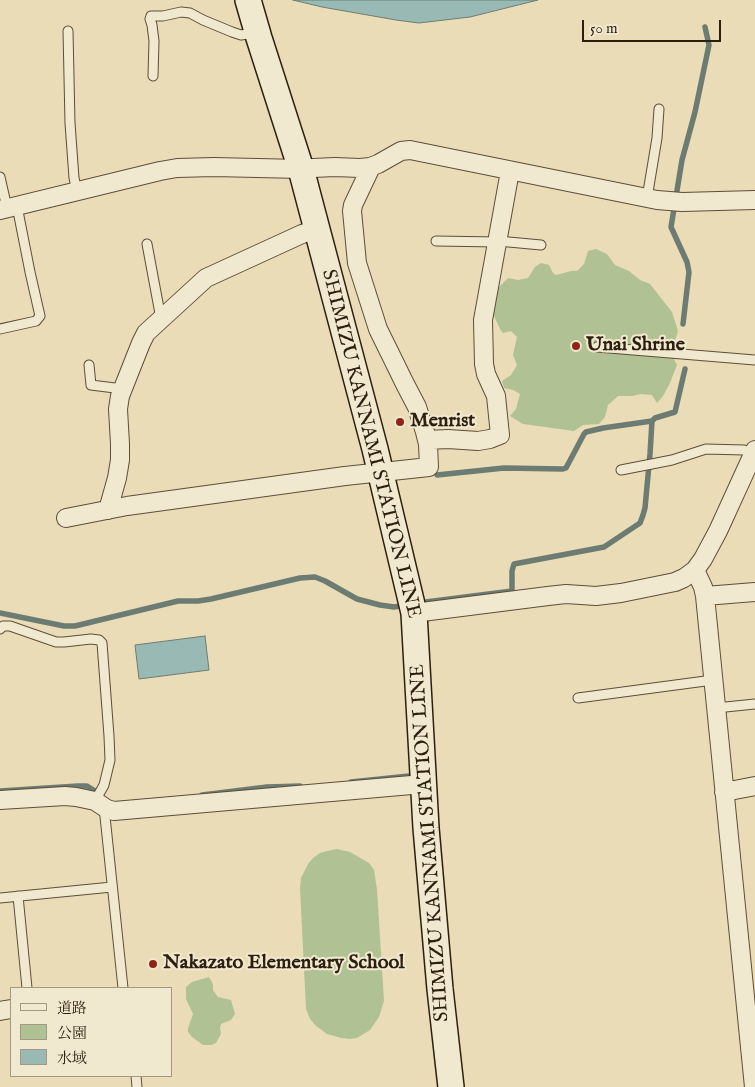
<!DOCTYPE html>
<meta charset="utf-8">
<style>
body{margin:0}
#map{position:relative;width:755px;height:1087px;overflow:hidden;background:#eadcb6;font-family:"IM FELL English","Noto Serif JP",serif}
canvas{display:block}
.legend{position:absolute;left:10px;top:987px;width:162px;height:90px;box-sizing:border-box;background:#f1e8d0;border:1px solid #a29883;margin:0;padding:6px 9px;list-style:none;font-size:15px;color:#2c1f0f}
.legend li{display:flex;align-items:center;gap:10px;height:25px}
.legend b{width:25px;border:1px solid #a29883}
.scale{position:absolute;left:582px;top:20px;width:139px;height:22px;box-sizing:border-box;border:2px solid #2c1f0f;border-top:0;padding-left:6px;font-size:15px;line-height:18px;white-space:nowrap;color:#2c1f0f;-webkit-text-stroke:4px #f1e8d0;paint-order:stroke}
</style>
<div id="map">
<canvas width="755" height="1087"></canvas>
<ul class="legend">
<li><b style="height:6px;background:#f1e8d0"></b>道路</li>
<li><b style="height:14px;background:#b0c293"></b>公園</li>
<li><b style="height:14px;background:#99bab4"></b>水域</li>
</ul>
<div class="scale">50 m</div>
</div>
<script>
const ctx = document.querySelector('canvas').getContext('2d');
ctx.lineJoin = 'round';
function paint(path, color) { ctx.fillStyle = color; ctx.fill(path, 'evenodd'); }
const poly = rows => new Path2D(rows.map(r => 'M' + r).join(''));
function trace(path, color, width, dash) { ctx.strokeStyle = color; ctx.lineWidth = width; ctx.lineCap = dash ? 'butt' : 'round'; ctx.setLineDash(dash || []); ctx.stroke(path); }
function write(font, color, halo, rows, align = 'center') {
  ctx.font = font + ' "IM FELL English",serif'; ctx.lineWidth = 4; ctx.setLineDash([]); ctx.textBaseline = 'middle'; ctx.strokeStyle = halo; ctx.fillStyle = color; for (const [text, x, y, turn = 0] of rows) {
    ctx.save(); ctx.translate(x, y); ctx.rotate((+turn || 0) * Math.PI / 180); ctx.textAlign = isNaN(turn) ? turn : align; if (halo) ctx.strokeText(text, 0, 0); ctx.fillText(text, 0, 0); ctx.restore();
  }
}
paint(poly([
 [596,249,607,254,615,265,629,271,640,280,650,284,672,312,678,331,674,344,673,357,677,365,670,383,663,396,657,403,652,395,641,394,632,396,618,396,608,405,605,417,599,424,583,425,574,431,523,424,510,416,516,409,520,394,513,390,504,388,502,381,511,375,517,365,513,355,517,337,511,331,503,333,500,329,494,316,493,306,498,288,508,278,518,280,528,278,535,267,541,263,549,265,553,273,556,275,571,271,577,271,584,264,588,251],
 [337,849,350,852,369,863,374,870,377,889,384,1001,379,1017,370,1030,357,1038,350,1039,341,1038,327,1034,316,1026,310,1019,306,1009,300,888,301,878,308,864,313,858,320,853,327,851],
 [209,977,213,984,213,990,218,997,231,1000,235,1014,231,1020,221,1024,220,1028,221,1034,216,1043,211,1045,203,1045,192,1037,188,1032,188,1028,193,1014,186,999,186,987,192,982]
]), '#b0c293');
const water = poly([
 [293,0,538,0,470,17,419,23,396,20,322,7,293,0],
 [205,636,209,670,139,679,135,645,205,636]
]);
paint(water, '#99bab4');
trace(water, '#6d7c72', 1);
trace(poly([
 [683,324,689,272,687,262,671,227,682,160,695,112,709,45,705,27],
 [437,475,504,468,563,469,566,468,584,434,586,432,603,428,652,421],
 [418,603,512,591,512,571,514,564,604,547,640,523,643,515,645,508,650,454,652,421,655,418,675,412,685,369],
 [0,613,64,626,75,626,178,601,198,601,211,599,300,578,315,577,325,581,357,599,380,605,394,607,406,605],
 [351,782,409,776],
 [0,791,78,786,87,786,100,794],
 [202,795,267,787,300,786]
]), '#6d7c72', 5.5);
const lane = poly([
 [68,31,70,123,74,178,77,191],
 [153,76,154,41,152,25,150,19,151,16,163,16,181,12,190,13,203,20,232,32,241,35,255,33],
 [0,177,7,208],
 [647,198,657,138,659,109],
 [436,241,498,242],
 [498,241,541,245],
 [147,244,161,319],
 [0,329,36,321,40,316,30,272,17,206],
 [597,347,755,360],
 [89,365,91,385,123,389],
 [621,470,672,460,706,449,744,450,754,453],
 [0,629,3,626,10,626,56,642,64,642,91,639,99,640,102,643,109,736,110,760,104,785,95,801],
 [578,698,713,680],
 [716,708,755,704],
 [104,807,123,988],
 [18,896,27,988],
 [0,898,112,887],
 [136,1076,137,1087]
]);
const street = poly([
 [0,210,160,171,177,168,214,167,301,169,313,168,335,167,360,168,370,167,378,164,401,151,410,150,657,200,682,202,755,200],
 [427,440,448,439,478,441,490,439,500,435,496,396,486,374,484,364,483,320,510,171],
 [108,510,117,478,120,460,120,444,118,409,120,396,141,343,146,333,206,278,302,234,317,229],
 [66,518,127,506,345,476,429,467,428,444,425,432,417,407,405,384,378,329,357,263,352,211,353,205,371,167],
 [695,570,703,587,705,596,754,1087],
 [705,596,755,592],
 [414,613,548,596,566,594,596,596,621,593,675,582,684,578,695,570,703,559,718,531,755,450],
 [724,792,755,786],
 [0,800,65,796,76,797,95,801,107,809,114,811,423,784],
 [0,1011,11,1009]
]);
const secondary = poly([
 [248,0,259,38,301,169,375,449,414,613,426,828,440,989,451,1087]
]);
trace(lane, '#5c4e39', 11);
trace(street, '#5c4e39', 20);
trace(secondary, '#2c1f0f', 28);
trace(lane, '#f1e8d0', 9);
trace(street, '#f1e8d0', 18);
trace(secondary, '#f1e8d0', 25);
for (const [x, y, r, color] of [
 [576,346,5,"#8f2418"],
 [400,422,5,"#8f2418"],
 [153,964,5,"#8f2418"]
]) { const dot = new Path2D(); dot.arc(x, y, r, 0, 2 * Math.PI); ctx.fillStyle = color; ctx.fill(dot); trace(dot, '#f1e8d0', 2); }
write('bold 20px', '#2c1f0f', '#f1e8d0', [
 ["Unai Shrine",586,346],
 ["Menrist",410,422],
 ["Nakazato Elementary School",163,964]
], 'left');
write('20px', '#2c1f0f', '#f1e8d0', [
 ["SHIMIZU KANNAMI STATION LINE",370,444,76],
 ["SHIMIZU KANNAMI STATION LINE",431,843,-94]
]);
</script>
